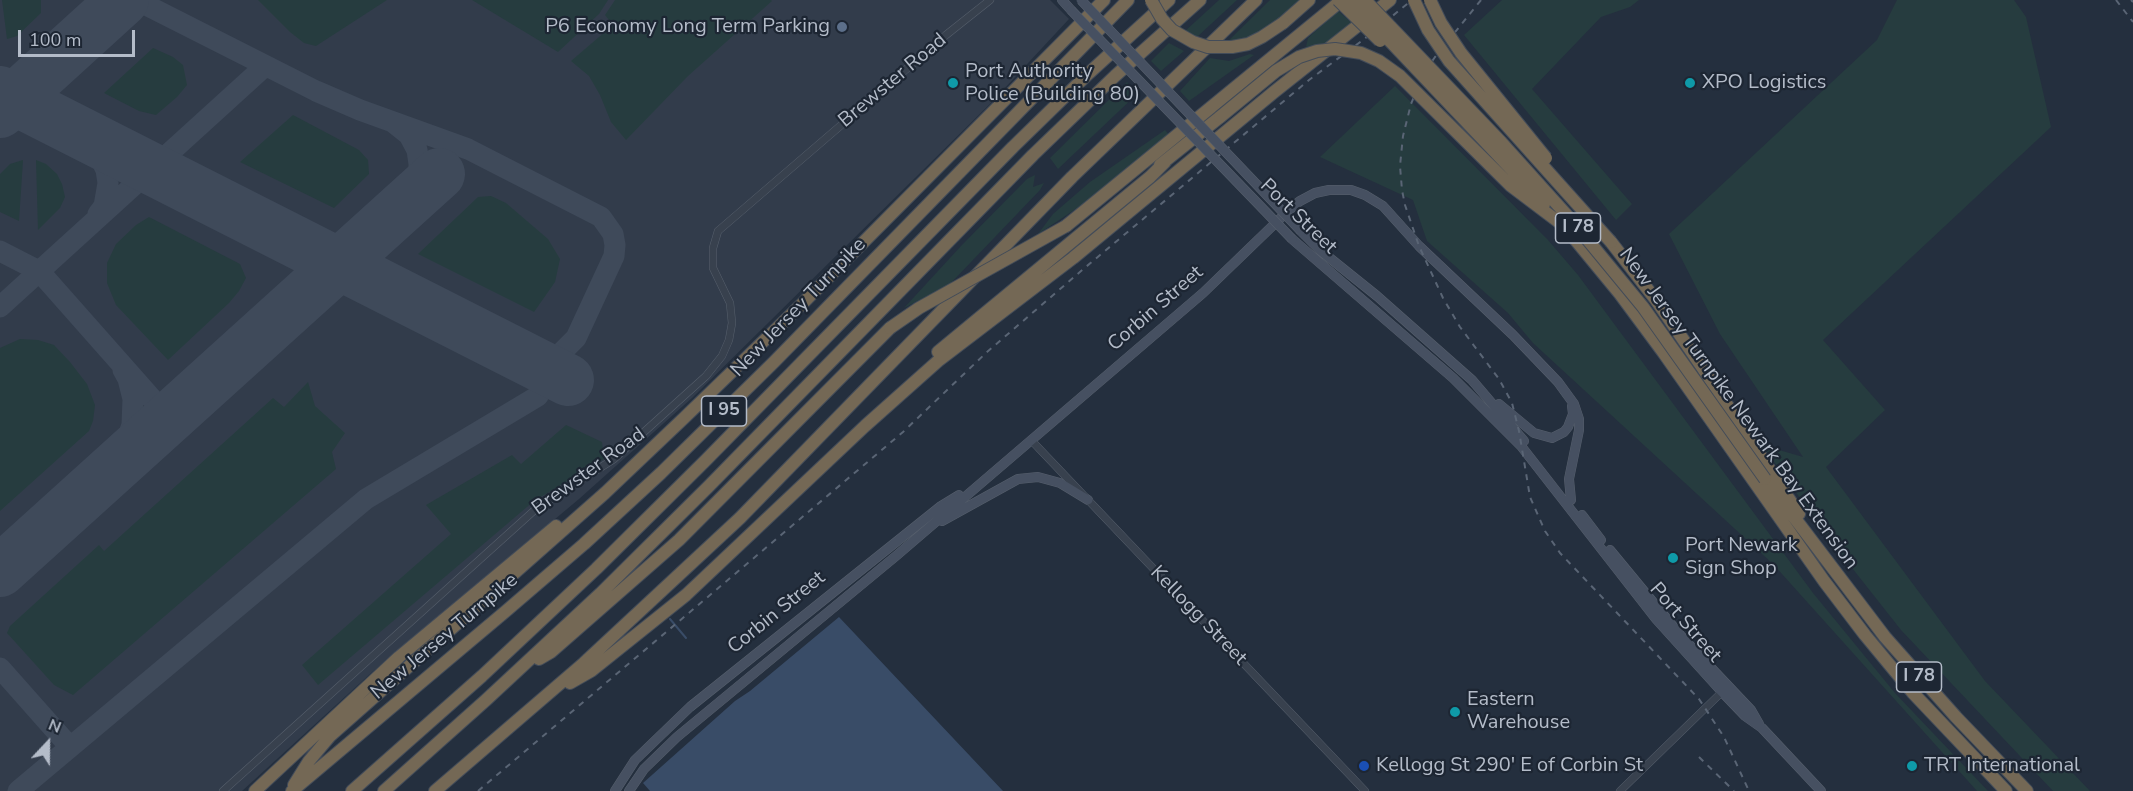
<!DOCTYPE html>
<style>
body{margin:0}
#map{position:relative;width:2133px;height:791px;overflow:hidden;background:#242f3e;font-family:"Nunito Sans",sans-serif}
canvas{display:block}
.north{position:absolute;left:18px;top:713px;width:60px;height:60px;-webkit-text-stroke:4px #1d2633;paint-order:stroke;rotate:22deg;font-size:16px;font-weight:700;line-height:24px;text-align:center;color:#b4bcc9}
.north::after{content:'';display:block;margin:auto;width:21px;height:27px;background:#b4bcc9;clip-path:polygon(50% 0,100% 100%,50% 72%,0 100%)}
.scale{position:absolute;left:18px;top:30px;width:117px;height:27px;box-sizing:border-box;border:3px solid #b4bcc9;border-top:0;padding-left:8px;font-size:18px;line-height:21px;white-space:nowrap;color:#b4bcc9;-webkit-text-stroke:4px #1d2633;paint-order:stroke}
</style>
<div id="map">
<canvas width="2133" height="791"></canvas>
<div class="north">N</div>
<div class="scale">100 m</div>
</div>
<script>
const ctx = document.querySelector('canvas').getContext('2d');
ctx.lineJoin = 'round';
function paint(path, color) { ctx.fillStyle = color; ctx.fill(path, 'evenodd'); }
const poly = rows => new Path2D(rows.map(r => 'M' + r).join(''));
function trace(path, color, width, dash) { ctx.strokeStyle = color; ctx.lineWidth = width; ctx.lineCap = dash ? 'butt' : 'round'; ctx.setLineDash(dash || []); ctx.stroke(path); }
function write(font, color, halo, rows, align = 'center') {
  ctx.font = font + ' "Nunito Sans",sans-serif'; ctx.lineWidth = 4.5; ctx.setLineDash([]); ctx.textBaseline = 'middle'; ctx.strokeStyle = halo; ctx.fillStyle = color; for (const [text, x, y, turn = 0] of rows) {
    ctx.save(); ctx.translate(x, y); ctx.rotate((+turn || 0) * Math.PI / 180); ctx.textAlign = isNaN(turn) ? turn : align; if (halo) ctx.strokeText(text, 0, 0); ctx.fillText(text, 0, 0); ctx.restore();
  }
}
paint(poly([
 [0,0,1050,0,1069,19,990,104,692,398,579,499,370,674,242,791,0,791]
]), '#323c4b');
paint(poly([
 [2,0,41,0,41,13,17,36,7,39],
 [258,0,387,0,316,46,304,43,290,32],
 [472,0,608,0,599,14,558,52],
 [615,0,771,0,772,1,688,76,626,140,611,122,600,95,589,76,571,61,613,25,605,15],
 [1219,0,1237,0,1197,37,1184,32],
 [1270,0,1302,0,1275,23,1249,37,1226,43],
 [1502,0,1639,0,1630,7,1601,17,1532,89,1632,204,1616,220,1464,35],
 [1897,0,2014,0,2026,17,2051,127,1823,340,1885,410,1826,467,1985,681,2090,791,2053,791,1901,630,1830,540,1762,445,1803,457,1720,334,1669,234,1877,40],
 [1338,11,1353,24,1330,42,1306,47,1308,38],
 [1169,43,1184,51,1161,71,1151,61],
 [153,48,173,57,183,65,187,85,177,97,156,115,139,111,104,93],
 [1250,54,1254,55,1189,101,1180,91,1210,58,1229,61],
 [1127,82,1137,94,1058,169,1050,158],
 [1395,86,1548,240,1578,275,1813,593,1895,693,1988,791,1977,791,1773,564,1533,343,1508,313,1427,241,1413,200,1320,157],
 [293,115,359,150,368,160,369,174,334,208,240,162],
 [1165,130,1170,136,1100,193,1038,234,1053,214,1090,182],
 [23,160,19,221,0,212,0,174,10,164],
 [36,160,46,164,57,174,62,184,65,197,60,208,38,230],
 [1035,175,1033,187,1044,183,1040,190,949,285,904,308,961,246,1027,179],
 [491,196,506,203,548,239,560,259,555,282,534,312,418,254,478,197],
 [149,217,240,264,246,278,239,291,229,303,168,360,116,305,107,283,107,263,116,244,136,225],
 [20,339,38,340,54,345,70,362,87,384,95,405,93,421,89,431,0,511,0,348],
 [308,382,315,406,345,433,332,452,336,469,73,695,54,685,7,633,10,626,99,545,104,551,273,398,284,407],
 [566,425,602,442,604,459,534,501,318,685,302,665,451,534,426,505,512,455,521,464]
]), '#263c3f');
paint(poly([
 [839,617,1003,791,650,791,643,783,735,701,750,691]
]), '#394c67');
trace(poly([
 [670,619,686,638]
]), '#394c67', 2);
trace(poly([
 [136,0,316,91,360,110,468,149,601,217,613,234,615,245,614,256,576,338,562,352,551,358,532,358,509,350],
 [394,123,409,135,417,150,419,164,419,178,412,194,402,207],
 [69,127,86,141,98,153,106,170,108,183,104,206,98,214],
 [0,251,39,271,169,418],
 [0,307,265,66],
 [99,481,114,465,124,448,132,425,133,399,128,379,123,370],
 [0,668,70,747],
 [18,791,366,499,538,396,543,387,545,376,538,364]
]), '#3f4a5a', 21);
trace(poly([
 [0,92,568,380],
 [0,112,123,0],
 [0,571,439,174]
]), '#3f4a5a', 52);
const minor = poly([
 [1031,440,1365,791],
 [223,791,538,507,614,459,706,376,722,356,729,340,732,323,730,303,713,268,713,248,718,231,946,35,990,0],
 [1620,791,1724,690]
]);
const secondary = poly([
 [1062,0,1071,10],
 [1301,231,1321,251,1377,296,1472,380,1524,441],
 [1292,239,1453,378,1521,446,1656,619,1722,692,1745,716,1762,728,1821,791],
 [1499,404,1534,433,1552,438,1564,432,1568,427,1573,414,1572,406],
 [1582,515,1601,540],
 [942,521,1018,479,1038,477,1060,483,1088,500],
 [1610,550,1681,636,1751,710,1759,724],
 [615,791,635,760,690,707,941,506,959,495],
 [629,791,644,769,677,737,896,556,1203,293,1290,209,1300,201,1315,193,1329,190,1351,190,1365,195,1383,206,1419,246,1513,335,1558,382,1574,404,1579,419,1579,430,1569,479,1571,500]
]);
const motorway = poly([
 [1283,23,1309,0],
 [1160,165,1220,117],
 [1066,226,1342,0],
 [1564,226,1620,294,1663,352,1824,581,1865,635,1913,693,2006,791],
 [1611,242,1656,300,1702,367,1799,514],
 [938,352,1150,177,1165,162],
 [1765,479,1885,637,1956,717,2027,791],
 [539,659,551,652,679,540,890,328],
 [570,683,591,671,686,595,865,426,938,361,1073,258,1274,92,1390,0],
 [294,785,309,761,330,736,605,493,684,418,802,304,1104,0],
 [255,791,399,657,556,526],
 [292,791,506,611,584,544,661,473,774,362,1128,0],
 [352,791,482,676,596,569,706,460,1013,147,1089,73,1169,0],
 [384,791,486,700,600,594,709,486,1033,155,1115,76,1200,0],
 [435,791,584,663,740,518,1072,177,1256,0]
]);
trace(minor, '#565f6c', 8);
trace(secondary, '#565f6c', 10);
trace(motorway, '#434c59', 14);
trace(minor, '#38414e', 7);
trace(secondary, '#465061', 9);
trace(motorway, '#746855', 12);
trace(poly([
 [1481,0,1435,57,1424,73,1411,104,1403,136,1400,166,1402,190,1405,205,1419,246,1443,298,1460,327,1499,379,1512,403,1519,431,1530,497,1545,531,1560,553,1699,699,1724,737,1749,791],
 [2116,0,2133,22],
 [2131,0,2133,2],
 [1699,757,1734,791],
 [478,791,903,432,987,352,1081,271,1309,80,1363,40,1412,0]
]), '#5a6575', 2, [6, 6]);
const secondaryBridge = poly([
 [1081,0,1301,231],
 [1071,10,1292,239]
]);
const motorwayBridge = poly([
 [1151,0,1162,19,1172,30,1193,42,1208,47,1232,47,1248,44,1262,37,1283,23],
 [1338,0,1380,41],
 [1351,0,1544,204],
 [1365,0,1501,142,1573,222,1643,307,1765,479],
 [1414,0,1428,30,1449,61,1611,242],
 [1430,0,1441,23,1461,53,1546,158],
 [1220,117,1276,71,1299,57,1317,51,1335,49,1361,53,1379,61,1400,76,1511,186,1564,226],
 [890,328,919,308,1066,226]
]);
trace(secondaryBridge, '#565f6c', 10, []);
trace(motorwayBridge, '#434c59', 14, []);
trace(secondaryBridge, '#465061', 9);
trace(motorwayBridge, '#746855', 12);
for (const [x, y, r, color] of [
 [842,27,6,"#5c6f8a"],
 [953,83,6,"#0f9aa8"],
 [1690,83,6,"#0f9aa8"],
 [1673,558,6,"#0f9aa8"],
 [1455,712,6,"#0f9aa8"],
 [1364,766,6,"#1a4fb4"],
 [1912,766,6,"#0f9aa8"]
]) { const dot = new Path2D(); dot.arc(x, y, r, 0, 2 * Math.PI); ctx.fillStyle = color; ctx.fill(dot); trace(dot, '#1d2633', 2); }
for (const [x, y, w] of [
 [1578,228,45],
 [724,411,45],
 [1919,677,45]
]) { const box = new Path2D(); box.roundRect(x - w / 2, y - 15, w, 30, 4.5); ctx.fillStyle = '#1d2633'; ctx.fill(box); trace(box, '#b4bcc9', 1.5); }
write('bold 18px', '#b4bcc9', null, [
 ["I 78",1578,228],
 ["I 95",724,411],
 ["I 78",1919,677]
]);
write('20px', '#b4bcc9', '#1d2633', [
 ["P6 Economy Long Term Parking",830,27,"right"],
 ["Port Authority",965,72],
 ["Police (Building 80)",965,95],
 ["XPO Logistics",1702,83],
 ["Port Newark",1685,546],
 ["Sign Shop",1685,569],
 ["Eastern",1467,700],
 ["Warehouse",1467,723],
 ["Kellogg St 290' E of Corbin St",1376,766],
 ["TRT International",1924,766]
], 'left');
write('20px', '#b4bcc9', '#1d2633', [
 ["Brewster Road",893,81,-40],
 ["Port Street",1298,217,44],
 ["New Jersey Turnpike",799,308,-46],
 ["Corbin Street",1156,309,-41],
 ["New Jersey Turnpike Newark Bay Extension",1738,409,54],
 ["Brewster Road",589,472,-36],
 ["Corbin Street",777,613,-39],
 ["Kellogg Street",1198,616,46],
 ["Port Street",1685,623,49],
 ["New Jersey Turnpike",445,637,-40]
]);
</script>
